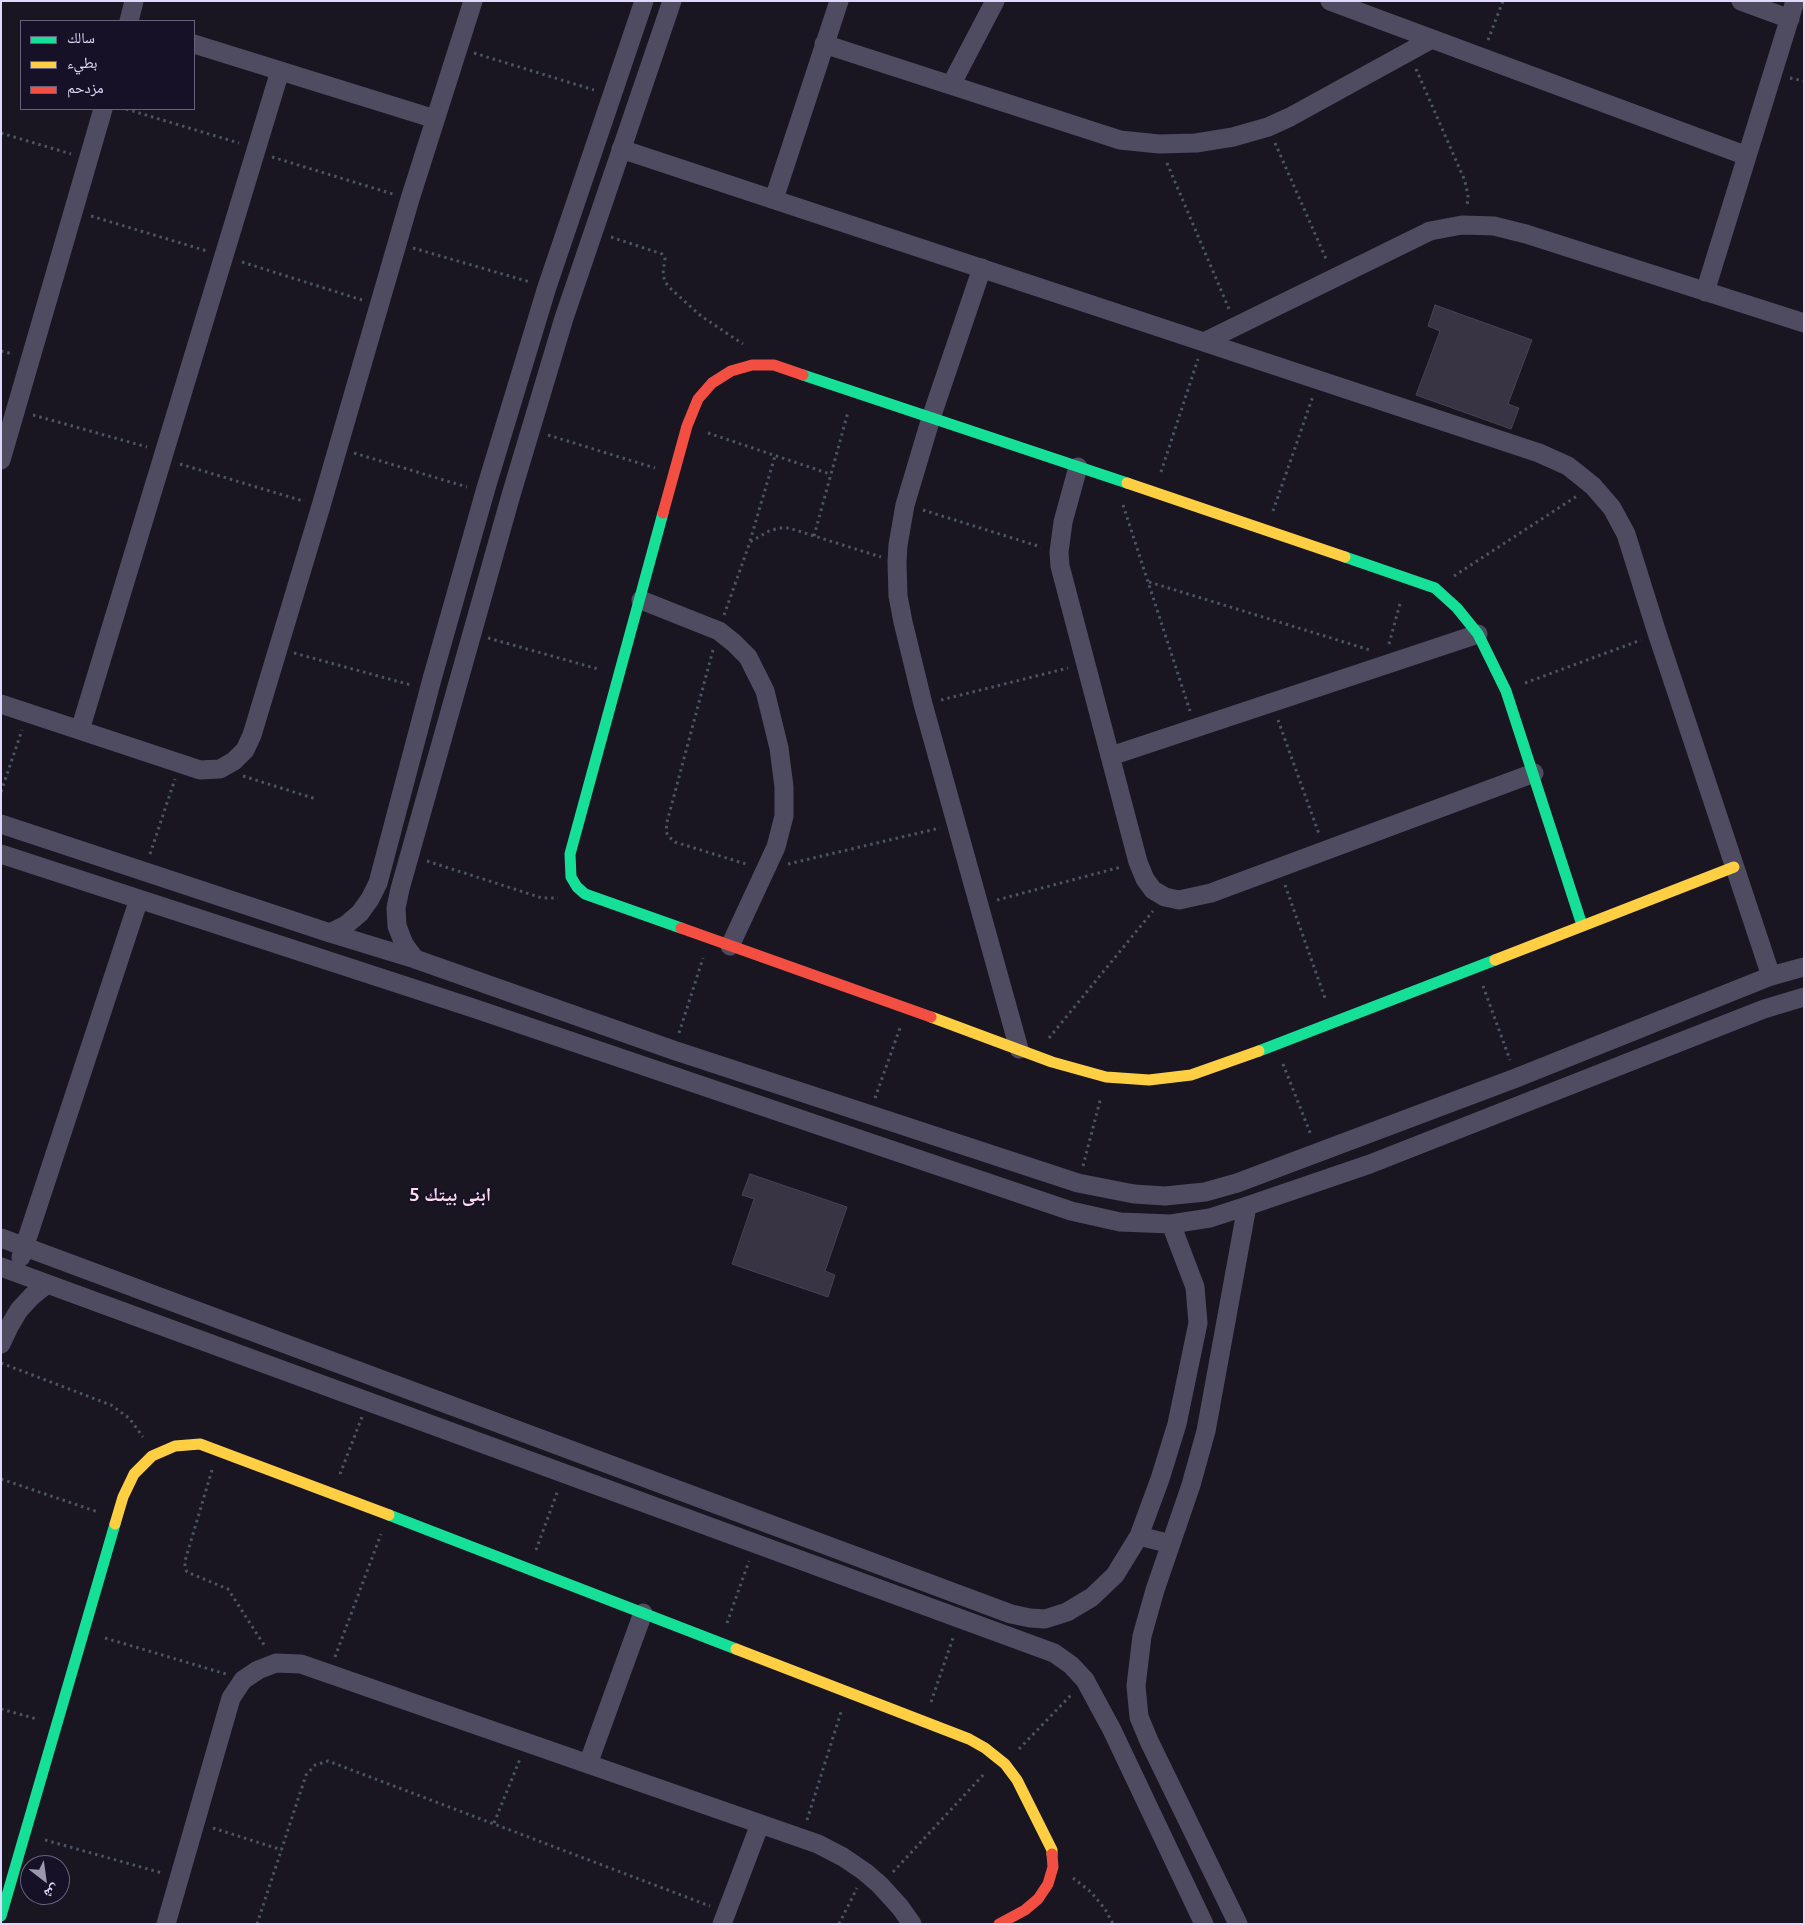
<!DOCTYPE html>
<meta charset="utf-8">
<style>
body{margin:0}
#map{position:relative;width:1805px;height:1925px;overflow:hidden;background:#191622;font-family:Ubuntu,"Noto Naskh Arabic",sans-serif}
canvas{display:block}
.frame{position:absolute;inset:0;border:2px solid #e1d9fd;pointer-events:none}
.legend{position:absolute;left:20px;top:20px;width:175px;height:90px;box-sizing:border-box;background:#171127;border:1px solid #68617d;margin:0;padding:6px 9px;list-style:none;font-size:15px;color:#e1d9fd}
.legend li{display:flex;align-items:center;gap:10px;height:25px}
.legend b{width:25px;border:1px solid #68617d}
.north{position:absolute;left:20px;top:1855px;width:50px;height:50px;box-sizing:border-box;background:#171127;border:1px solid #68617d;border-radius:50%;rotate:150deg;font-size:14px;font-weight:700;line-height:20px;text-align:center;color:#e1d9fd}
.north::after{content:'';display:block;margin:auto;width:18px;height:22px;background:#9b95b0;clip-path:polygon(50% 0,100% 100%,50% 72%,0 100%)}
</style>
<div id="map">
<canvas width="1805" height="1925"></canvas>
<div class="frame"></div>
<ul class="legend">
<li><b style="height:6px;background:#16e098"></b>سالك</li>
<li><b style="height:6px;background:#ffcf43"></b>بطيء</li>
<li><b style="height:6px;background:#f24e42"></b>مزدحم</li>
</ul>
<div class="north">ش</div>
</div>
<script>
const ctx = document.querySelector('canvas').getContext('2d');
ctx.lineJoin = 'round';
function paint(path, color) { ctx.fillStyle = color; ctx.fill(path, 'evenodd'); }
const poly = rows => new Path2D(rows.map(r => 'M' + r).join(''));
function trace(path, color, width, dash) { ctx.strokeStyle = color; ctx.lineWidth = width; ctx.lineCap = dash ? 'butt' : 'round'; ctx.setLineDash(dash || []); ctx.stroke(path); }
function write(font, color, halo, rows, align = 'center') {
  ctx.font = font + ' Ubuntu,"Noto Naskh Arabic",sans-serif'; ctx.lineWidth = 4; ctx.setLineDash([]); ctx.textBaseline = 'middle'; ctx.strokeStyle = halo; ctx.fillStyle = color; for (const [text, x, y, turn = 0] of rows) {
    ctx.save(); ctx.translate(x, y); ctx.rotate((+turn || 0) * Math.PI / 180); ctx.textAlign = isNaN(turn) ? turn : align; if (halo) ctx.strokeText(text, 0, 0); ctx.fillText(text, 0, 0); ctx.restore();
  }
}
const building = poly([
 [1435,305,1532,340,1508,404,1519,408,1511,429,1416,395,1440,331,1428,326,1435,305],
 [750,1174,847,1207,825,1271,835,1275,828,1297,732,1264,754,1199,742,1195,750,1174]
]);
paint(building, '#393444');
trace(building, '#474155', 1);
trace(poly([
 [1488,40,1503,1],
 [474,53,594,90],
 [1416,69,1465,181,1468,196,1467,207],
 [1790,78,1804,81],
 [126,109,239,143],
 [1,133,71,154],
 [1275,143,1327,261],
 [272,157,393,194],
 [1167,163,1229,309],
 [91,216,207,251],
 [611,237,662,254,665,258,663,274,665,282,671,289,701,316,743,344],
 [413,248,530,282],
 [242,262,362,300],
 [1,351,13,354],
 [33,415,147,447],
 [708,433,830,474],
 [548,435,655,468],
 [354,453,467,487],
 [180,464,303,501],
 [1161,472,1198,359],
 [1123,505,1190,711],
 [923,510,1041,547],
 [1273,511,1313,396],
 [814,536,848,412],
 [750,541,775,456],
 [1454,576,1577,496],
 [1149,582,1370,650],
 [724,615,750,542,769,531,779,528,789,528,881,557],
 [488,638,598,669],
 [1389,644,1401,600],
 [713,650,667,822,666,831,668,836,675,842,749,865],
 [294,653,411,685],
 [1525,683,1641,640],
 [941,700,1068,668],
 [1278,720,1319,834],
 [243,776,316,799],
 [1,792,22,730],
 [150,854,175,779],
 [427,861,542,898,558,898],
 [788,864,940,828],
 [1285,885,1326,1001],
 [997,900,1121,867],
 [1483,986,1510,1060],
 [679,1033,703,958],
 [1049,1038,1153,911],
 [1283,1064,1311,1135],
 [875,1098,900,1028],
 [1083,1166,1101,1097],
 [1,1363,111,1405,129,1418,143,1437],
 [212,1470,185,1561,185,1567,187,1572,228,1589,266,1648],
 [340,1474,362,1417],
 [1,1479,98,1512],
 [536,1550,558,1490],
 [727,1623,749,1561],
 [105,1638,226,1674],
 [335,1657,381,1534],
 [931,1702,954,1635],
 [1,1709,37,1719],
 [1019,1749,1072,1694],
 [807,1820,841,1712],
 [494,1823,520,1759],
 [213,1828,282,1850],
 [45,1840,162,1873],
 [893,1872,984,1774],
 [1073,1878,1091,1892,1105,1909,1113,1924],
 [257,1924,306,1775,315,1765,328,1761,710,1906],
 [839,1924,857,1888]
]), '#4a5462', 3, [2.5, 4]);
trace(poly([
 [1330,1,1747,156],
 [1741,1,1790,19],
 [129,21,134,1],
 [194,44,435,119],
 [824,44,1120,140,1159,144,1196,143,1233,137,1268,127,1290,117,1432,39],
 [951,85,995,1],
 [621,149,1539,453,1568,466,1593,486,1612,508,1626,534,1657,633,1771,976],
 [774,199,839,1],
 [982,268,931,418,905,505,898,545,897,562,898,596,903,622,923,704,1019,1049],
 [1705,292,1795,1],
 [1204,342,1430,231,1462,225,1494,226,1526,234,1804,323],
 [1,460,103,109],
 [1078,467,1063,522,1059,552,1060,566,1138,862,1145,879,1153,890,1165,897,1179,900,1211,893,1534,773],
 [641,600,719,631,734,643,748,657,765,691,779,748,784,787,784,816,776,847,730,946],
 [1,704,200,770,220,769,234,761,245,750,252,735,321,506,410,199,473,1],
 [80,730,280,71],
 [1111,756,1478,634],
 [1,824,330,933,415,959,673,1050,1078,1183,1134,1194,1165,1196,1205,1192,1237,1183,1516,1078,1771,976,1804,967],
 [1,854,473,1008,1071,1211,1120,1222,1171,1224,1210,1218,1247,1206,1370,1164,1764,1009,1804,997],
 [330,933,346,925,360,913,370,899,378,883,432,679,486,488,547,287,644,1],
 [415,959,404,944,397,926,396,908,400,889,511,495,564,318,672,1],
 [1,1238,1011,1614,1030,1618,1045,1619,1067,1612,1092,1597,1115,1575,1139,1536,1160,1479,1177,1424,1198,1323,1195,1287,1171,1224],
 [21,1257,139,899],
 [1,1267,1054,1653,1071,1665,1085,1680,1112,1730,1204,1924],
 [1,1344,9,1327,19,1310,32,1296,47,1284],
 [1139,1536,1171,1544],
 [588,1764,643,1613],
 [166,1924,231,1698,243,1680,258,1670,276,1663,301,1664,818,1844,843,1857,865,1872,880,1885,900,1907,912,1924],
 [722,1924,760,1824],
 [1238,1924,1149,1741,1139,1717,1136,1686,1142,1636,1155,1590,1191,1485,1206,1431,1247,1206]
]), '#4f4c62', 19);
trace(poly([
 [803,375,1127,483],
 [663,513,570,854,571,877,577,887,585,894,681,928],
 [1345,557,1435,588,1457,608,1478,634,1506,691,1582,925],
 [1259,1051,1495,960],
 [389,1515,736,1649],
 [1,1916,115,1524]
]), '#16e098', 11);
trace(poly([
 [1127,483,1345,557],
 [1495,960,1734,867],
 [931,1017,1052,1062,1106,1077,1149,1080,1191,1075,1259,1051],
 [115,1524,123,1497,134,1474,152,1456,175,1446,200,1444,389,1515],
 [736,1649,969,1739,985,1748,1005,1764,1017,1780,1052,1850,1052,1854]
]), '#ffcf43', 11);
trace(poly([
 [663,513,687,426,698,399,712,383,731,371,752,365,774,365,803,375],
 [681,928,931,1017],
 [999,1924,1025,1910,1038,1899,1048,1884,1053,1867,1052,1854]
]), '#f24e42', 11);
write('bold 19px', '#fddbed', '#171127', [
 ["ابنى بيتك 5",450,1195]
]);
</script>
